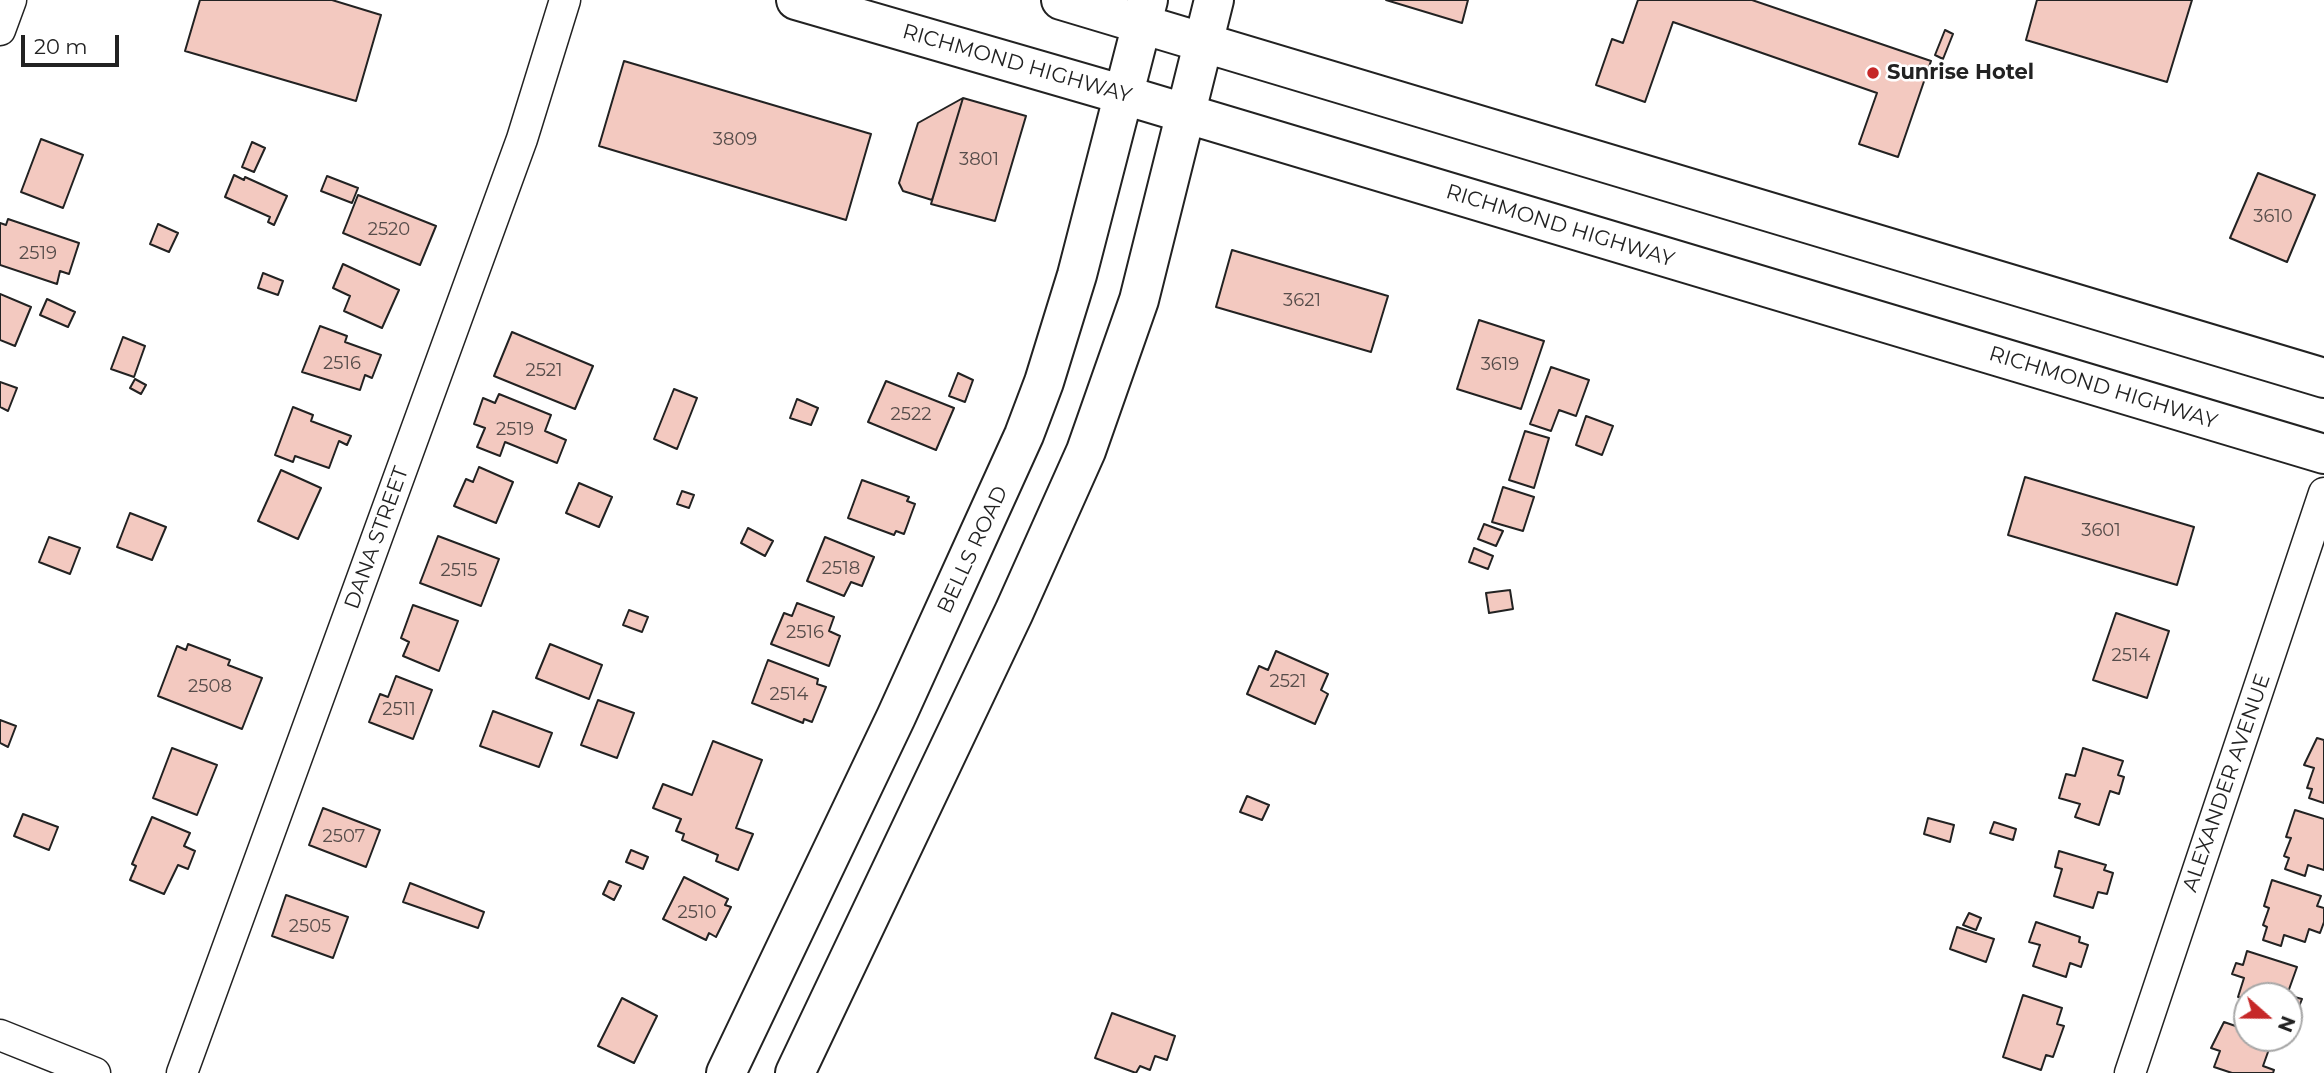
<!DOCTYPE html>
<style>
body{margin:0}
#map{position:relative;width:2324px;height:1073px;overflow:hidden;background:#fff;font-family:Montserrat,sans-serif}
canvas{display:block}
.north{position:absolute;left:2233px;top:982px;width:70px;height:70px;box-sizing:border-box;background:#fff;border:2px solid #a7a7a7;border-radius:50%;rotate:111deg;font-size:19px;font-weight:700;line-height:28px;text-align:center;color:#222}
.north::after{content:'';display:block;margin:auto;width:24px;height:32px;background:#c62828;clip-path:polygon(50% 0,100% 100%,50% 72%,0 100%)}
.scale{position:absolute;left:21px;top:35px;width:98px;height:32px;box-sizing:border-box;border:4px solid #222;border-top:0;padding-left:9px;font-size:21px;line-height:24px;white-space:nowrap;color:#222;-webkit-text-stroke:5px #fff;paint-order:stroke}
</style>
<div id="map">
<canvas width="2324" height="1073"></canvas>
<div class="north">N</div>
<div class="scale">20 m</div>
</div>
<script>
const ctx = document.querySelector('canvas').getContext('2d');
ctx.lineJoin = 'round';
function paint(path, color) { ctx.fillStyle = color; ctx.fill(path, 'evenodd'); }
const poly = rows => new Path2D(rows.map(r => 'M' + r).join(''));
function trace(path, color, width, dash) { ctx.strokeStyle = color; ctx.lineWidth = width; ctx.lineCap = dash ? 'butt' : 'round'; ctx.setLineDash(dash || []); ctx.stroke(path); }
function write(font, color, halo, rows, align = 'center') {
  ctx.font = font + ' Montserrat,sans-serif'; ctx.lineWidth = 5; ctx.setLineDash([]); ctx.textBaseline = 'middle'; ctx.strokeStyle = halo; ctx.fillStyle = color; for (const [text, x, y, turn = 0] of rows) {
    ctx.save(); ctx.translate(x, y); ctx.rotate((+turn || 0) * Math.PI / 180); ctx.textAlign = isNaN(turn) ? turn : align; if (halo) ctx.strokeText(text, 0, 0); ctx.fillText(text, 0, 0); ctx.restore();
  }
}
const building = poly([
 [200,0,332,0,381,15,356,101,185,51,200,0],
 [1386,0,1468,0,1462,23,1386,0],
 [1638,0,1752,0,1931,61,1898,157,1859,144,1877,93,1673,22,1645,102,1596,85,1612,39,1623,43,1638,0],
 [2037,0,2192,0,2167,82,2026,40,2037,0],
 [1945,30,1953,34,1943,59,1935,55,1945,30],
 [624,61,871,134,846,220,599,146,624,61],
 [963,98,1026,116,995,221,931,204,963,98],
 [963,98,932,200,903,191,899,183,918,123,963,98],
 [41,139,83,155,63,208,21,192,41,139],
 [252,142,265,148,254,172,242,167,252,142],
 [2258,173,2315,195,2287,262,2230,238,2258,173],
 [234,175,244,180,245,177,287,196,274,225,268,222,270,217,225,197,234,175],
 [327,176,358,188,352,203,321,191,327,176],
 [358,195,436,226,420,265,343,233,358,195],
 [8,219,79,243,69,274,60,271,57,284,0,265,0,223,6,225,8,219],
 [158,224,178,233,169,252,150,244,158,224],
 [1232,250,1388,296,1371,352,1216,307,1232,250],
 [343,264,399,290,382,328,344,311,350,296,333,288,343,264],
 [263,273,283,281,278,295,258,288,263,273],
 [0,294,31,307,15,346,0,340,0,294],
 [47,299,75,312,68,327,40,315,47,299],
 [1479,320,1544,341,1521,409,1457,389,1479,320],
 [320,326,347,336,345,342,381,355,372,378,365,375,360,390,302,372,320,326],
 [512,332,593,366,575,409,494,376,512,332],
 [123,337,145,346,134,377,111,369,123,337],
 [1551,367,1589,380,1576,416,1559,410,1551,431,1530,424,1551,367],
 [958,373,973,380,965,402,949,396,958,373],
 [135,379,146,385,141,394,130,388,135,379],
 [886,381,954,408,936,450,868,422,886,381],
 [0,382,17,388,8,411,0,407,0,382],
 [674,389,697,398,677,449,654,439,674,389],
 [499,394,551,415,545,431,566,440,557,463,505,442,500,456,477,447,485,428,474,424,483,398,495,403,499,394],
 [797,399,818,408,811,425,790,418,797,399],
 [293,407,313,415,311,421,351,436,347,445,339,441,329,468,295,456,293,462,275,455,293,407],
 [1586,416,1613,426,1602,455,1576,445,1586,416],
 [1525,431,1549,438,1534,488,1509,480,1525,431],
 [479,467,513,482,496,523,454,506,466,479,473,482,479,467],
 [281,470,321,488,298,539,258,521,281,470],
 [2025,477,2194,527,2177,585,2008,535,2025,477],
 [862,480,909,497,907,501,915,504,904,534,896,531,894,535,848,518,862,480],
 [579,483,612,497,599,527,566,513,579,483],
 [1503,487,1534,497,1523,531,1492,522,1503,487],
 [682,491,694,495,689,508,677,504,682,491],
 [130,513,166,527,152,560,117,547,130,513],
 [1484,524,1503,531,1496,546,1478,539,1484,524],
 [748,528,773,541,765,556,741,543,748,528],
 [438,536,499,559,481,606,420,583,438,536],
 [49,537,80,548,70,574,39,562,49,537],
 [825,537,874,557,862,586,851,582,844,596,807,581,825,537],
 [1474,548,1493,556,1488,569,1469,562,1474,548],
 [1510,590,1513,609,1489,613,1486,593,1510,590],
 [797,603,834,617,829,631,840,636,829,666,771,644,784,613,792,616,797,603],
 [413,605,458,621,439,671,403,656,409,642,401,638,413,605],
 [629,610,648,617,642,632,623,625,629,610],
 [2116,613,2169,631,2147,698,2093,680,2116,613],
 [188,644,230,660,228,665,262,678,242,729,158,696,177,646,186,650,188,644],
 [550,644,602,665,589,699,536,678,550,644],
 [1276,651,1328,674,1321,690,1328,694,1315,724,1247,694,1259,666,1268,670,1276,651],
 [768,660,818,679,817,684,826,687,812,722,804,719,803,723,752,703,768,660],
 [396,676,432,690,413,739,369,722,380,694,388,697,396,676],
 [598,700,634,713,617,758,581,745,598,700],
 [493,711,552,733,539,767,480,746,493,711],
 [0,720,16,726,8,747,0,743,0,720],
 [2317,738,2324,740,2324,803,2309,798,2312,789,2307,788,2314,768,2304,765,2317,738],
 [713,741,762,760,736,828,753,834,738,870,716,861,718,855,682,840,684,834,676,831,681,819,653,808,663,784,692,795,713,741],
 [172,748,217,765,197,815,153,798,172,748],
 [2083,748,2123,761,2118,775,2124,777,2119,794,2110,791,2099,825,2075,817,2080,804,2059,798,2066,774,2075,776,2083,748],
 [1247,796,1269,805,1262,820,1240,812,1247,796],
 [323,808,380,830,366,867,309,845,323,808],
 [2295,810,2324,819,2324,870,2308,865,2305,876,2285,869,2289,858,2284,856,2291,838,2286,837,2295,810],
 [23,814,58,827,49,850,14,836,23,814],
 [152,817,190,833,184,846,195,851,188,869,178,865,164,894,130,880,136,866,132,864,152,817],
 [1928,818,1954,825,1950,842,1924,834,1928,818],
 [1994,822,2016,829,2013,840,1990,833,1994,822],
 [631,850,648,857,643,869,626,862,631,850],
 [2059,851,2106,865,2104,870,2113,873,2107,894,2098,892,2093,908,2054,896,2062,869,2055,867,2059,851],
 [684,877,728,899,725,905,731,907,716,937,709,933,706,940,663,919,684,877],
 [2272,880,2321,896,2317,906,2324,908,2324,922,2320,933,2309,929,2305,942,2284,935,2281,946,2263,940,2267,927,2263,925,2269,908,2264,906,2272,880],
 [609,881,621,886,614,900,603,894,609,881],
 [410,883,484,912,478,928,403,902,410,883],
 [286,895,348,917,333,958,272,936,286,895],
 [1969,913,1981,918,1976,930,1963,925,1969,913],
 [2036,922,2080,937,2079,942,2088,945,2081,967,2070,963,2066,977,2033,966,2040,945,2029,942,2036,922],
 [1957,927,1994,939,1986,962,1950,949,1957,927],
 [2247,951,2297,967,2287,995,2302,999,2295,1017,2289,1015,2289,996,2247,996,2247,1013,2240,1010,2244,998,2238,997,2244,978,2232,974,2236,963,2243,965,2247,951],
 [2023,995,2062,1008,2057,1024,2064,1026,2053,1057,2046,1055,2041,1070,2003,1057,2023,995],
 [622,998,657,1016,634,1063,598,1046,622,998],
 [1112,1013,1175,1036,1167,1060,1155,1056,1150,1070,1140,1066,1136,1073,1095,1058,1112,1013],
 [2224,1022,2247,1030,2247,1038,2273,1038,2263,1066,2274,1070,2273,1073,2232,1073,2214,1067,2220,1051,2211,1048,2224,1022]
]);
paint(building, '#f3c9c0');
trace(building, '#222', 2);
const street = poly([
 [0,30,11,0],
 [0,1035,95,1073],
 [182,1073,522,139,565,0],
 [2130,1073,2324,493]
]);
const primary = poly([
 [796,0,1124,95,2324,454],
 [1061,0,2324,378],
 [726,1073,896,717,1024,435,1044,382,1077,275,1148,0],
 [795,1073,1014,612,1086,451,1139,300,1214,0]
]);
trace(street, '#222', 33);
trace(primary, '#222', 42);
trace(street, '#fff', 30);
trace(primary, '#fff', 38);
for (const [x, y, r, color] of [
 [1873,73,7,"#c62828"]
]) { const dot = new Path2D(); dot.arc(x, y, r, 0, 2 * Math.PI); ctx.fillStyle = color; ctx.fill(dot); trace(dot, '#fff', 2.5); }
write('18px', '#564c4a', null, [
 ["3809",735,140],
 ["3801",979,160],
 ["3610",2273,217],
 ["2520",389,230],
 ["2519",38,254],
 ["3621",1302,301],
 ["2516",342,364],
 ["3619",1500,365],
 ["2521",544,371],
 ["2522",911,415],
 ["2519",515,430],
 ["3601",2101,531],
 ["2518",841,569],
 ["2515",459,571],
 ["2516",805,633],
 ["2514",2131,656],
 ["2521",1288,682],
 ["2508",210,687],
 ["2514",789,695],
 ["2511",399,710],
 ["2507",344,837],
 ["2510",697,913],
 ["2505",310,927]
]);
write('21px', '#222', '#fff', [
 ["RICHMOND HIGHWAY",1017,64,16],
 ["RICHMOND HIGHWAY",1560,226,17],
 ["RICHMOND HIGHWAY",2103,388,17],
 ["DANA STREET",377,538,-70],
 ["BELLS ROAD",973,550,-65],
 ["ALEXANDER AVENUE",2227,783,-71]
]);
write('bold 21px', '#222', '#fff', [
 ["Sunrise Hotel",1887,73]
], 'left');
</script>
